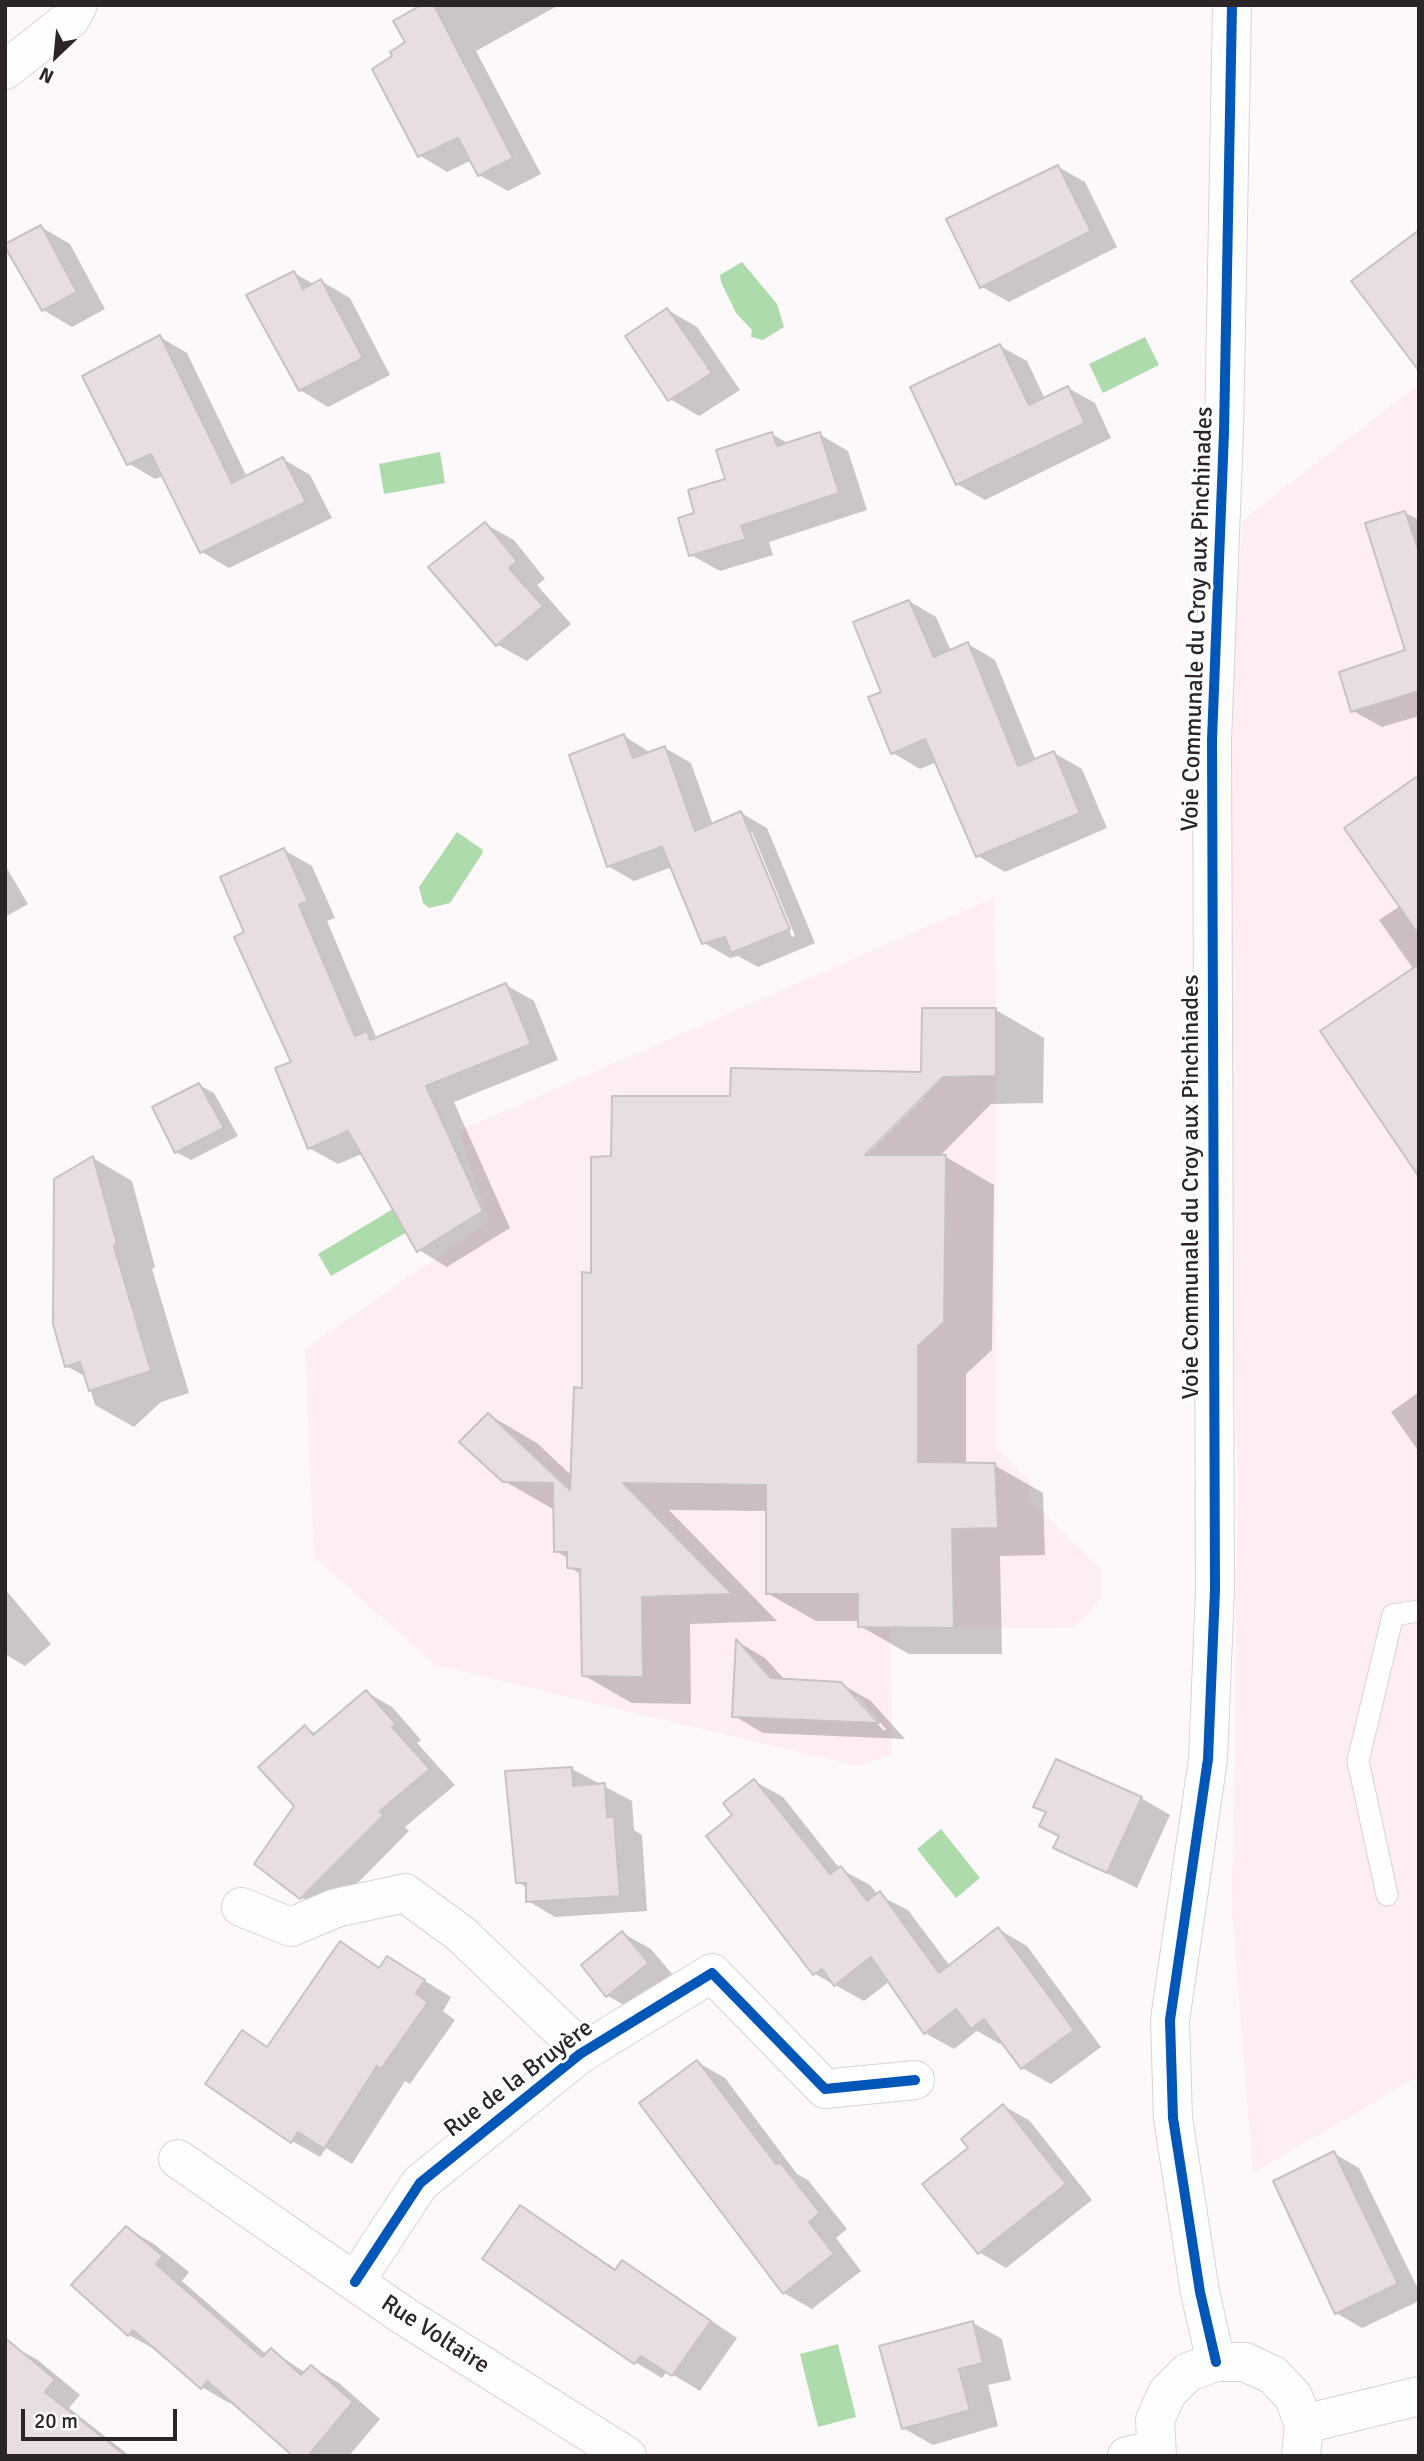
<!DOCTYPE html>
<meta charset="utf-8">
<style>
body{margin:0}
#map{position:relative;width:1424px;height:2461px;overflow:hidden;background:#fdf8fa;font-family:Signika,sans-serif}
canvas{display:block}
.frame{position:absolute;inset:0;border:7px solid #2c2527;pointer-events:none}
.north{position:absolute;left:21px;top:21px;width:70px;height:70px;-webkit-text-stroke:5px #fff;paint-order:stroke;rotate:206deg;font-size:19px;font-weight:700;line-height:28px;text-align:center;color:#2c2527}
.north::after{content:'';display:block;margin:auto;width:24px;height:32px;background:#2c2527;clip-path:polygon(50% 0,100% 100%,50% 72%,0 100%)}
.scale{position:absolute;left:21px;top:2409px;width:156px;height:32px;box-sizing:border-box;border:4px solid #2c2527;border-top:0;padding-left:9px;font-size:21px;line-height:24px;white-space:nowrap;color:#2c2527;-webkit-text-stroke:5px #fff;paint-order:stroke}
</style>
<div id="map">
<canvas width="1424" height="2461"></canvas>
<div class="frame"></div>
<div class="north">N</div>
<div class="scale">20 m</div>
</div>
<script>
const ctx = document.querySelector('canvas').getContext('2d');
ctx.lineJoin = 'round';
function paint(path, color) { ctx.fillStyle = color; ctx.fill(path, 'evenodd'); }
const poly = rows => new Path2D(rows.map(r => 'M' + r).join(''));
function trace(path, color, width, dash) { ctx.strokeStyle = color; ctx.lineWidth = width; ctx.lineCap = dash ? 'butt' : 'round'; ctx.setLineDash(dash || []); ctx.stroke(path); }
function write(font, color, halo, rows, align = 'center') {
  ctx.font = font + ' Signika,sans-serif'; ctx.lineWidth = 6; ctx.setLineDash([]); ctx.textBaseline = 'middle'; ctx.strokeStyle = halo; ctx.fillStyle = color; for (const [text, x, y, turn = 0] of rows) {
    ctx.save(); ctx.translate(x, y); ctx.rotate((+turn || 0) * Math.PI / 180); ctx.textAlign = isNaN(turn) ? turn : align; if (halo) ctx.strokeText(text, 0, 0); ctx.fillText(text, 0, 0); ctx.restore();
  }
}
paint(poly([
 [1419,384,1419,2076,1253,2173,1232,1911,1238,1480,1228,1166,1222,767,1243,520],
 [993,898,996,1008,995,1446,1030,1482,1029,1499,1102,1571,1101,1598,1074,1628,890,1627,892,1754,858,1766,435,1665,314,1557,305,1349,489,1221,459,1131]
]), '#feedf3');
paint(poly([
 [742,262,777,304,784,327,763,340,751,337,752,330,736,313,721,282,720,275],
 [1145,337,1159,365,1103,393,1089,364],
 [440,452,445,483,384,494,379,464],
 [457,832,483,850,482,854,450,903,429,908,423,903,419,887],
 [393,1209,414,1228,331,1276,318,1254],
 [941,1829,980,1878,956,1898,917,1849],
 [838,2344,856,2417,818,2427,800,2354]
]), '#addbac');
paint(poly([
 [425,5,559,5,476,51,541,174,508,191,479,175,472,160,447,172,419,155,394,56,408,43],
 [1058,167,1085,182,1117,247,1009,302,982,287],
 [41,227,70,244,105,309,72,327,43,310],
 [294,273,315,285,321,281,350,298,390,375,328,407,300,390],
 [668,310,697,327,740,390,699,416,670,399],
 [160,337,187,353,247,477,283,459,310,475,332,518,229,568,202,552,163,476,155,479,128,463],
 [1000,346,1027,361,1045,399,1068,388,1095,403,1111,438,985,500,957,484],
 [772,434,789,444,819,434,848,451,867,510,769,542,773,555,720,571,691,555,696,514],
 [1405,513,1419,520,1419,716,1382,727,1353,711,1408,651],
 [485,524,514,540,545,579,537,585,571,624,527,661,498,645],
 [909,601,936,617,951,651,968,644,995,660,1036,761,1054,753,1082,769,1107,828,1005,872,978,856,937,762,920,769,893,753,884,693],
 [624,736,651,753,665,748,691,763,713,825,741,813,767,828,815,943,758,967,738,956,730,958,704,943,672,867,634,881,608,866],
 [748,832,752,832,795,936,792,937],
 [1419,777,1419,1174,1414,970,1379,920,1400,906],
 [284,850,312,866,335,918,327,921,377,1039,506,985,534,1001,558,1060,454,1102,510,1228,447,1267,419,1250,362,1154,338,1164,309,1148,293,1063,247,933],
 [5,865,28,904,5,917],
 [996,1010,1044,1038,1043,1103,991,1104,939,1157,946,1157,994,1185,992,1350,966,1374,966,1464,994,1465,1043,1493,1045,1555,1000,1556,1002,1654,909,1654,860,1626,860,1621,816,1621,767,1593,768,1511,669,1510,777,1621,690,1624,691,1704,632,1703,583,1675,582,1575,569,1567,569,1559,556,1551,553,1509,504,1481,489,1415,537,1443,572,1476,584,1389,593,1275,613,1157,731,1097,922,1074],
 [919,1098,924,1098,860,1162,857,1160],
 [199,1085,214,1093,238,1136,191,1160,176,1152],
 [93,1158,132,1181,155,1267,152,1269,189,1393,161,1402,134,1427,95,1405,87,1377,66,1366],
 [1419,1392,1419,1452,1391,1412],
 [5,1589,51,1644,25,1666,5,1654],
 [738,1642,765,1658,786,1681,841,1684,871,1701,905,1739,763,1733,734,1716],
 [853,1697,857,1697,886,1729,884,1731],
 [366,1692,392,1707,421,1740,417,1743,455,1785,405,1827,409,1831,328,1913,301,1897,296,1806,305,1728,317,1734],
 [572,1769,632,1801,634,1830,642,1835,647,1911,555,1917,528,1901,527,1888,518,1882],
 [754,1781,783,1797,840,1869,870,1885,878,1895,908,1910,950,1966,998,1929,1027,1946,1101,2047,1051,2084,1022,2068,1003,2042,1000,2044,977,2031,954,2049,925,2033,890,1981,864,2001,815,1974,734,1815],
 [1141,1798,1170,1815,1137,1888,1055,1848,1061,1837,1048,1813,1036,1806],
 [622,1933,651,1949,677,1980,636,2012,608,1996],
 [341,1944,381,1968,388,1958,451,1997,443,2011,455,2020,410,2084,405,2081,352,2164,326,2148,320,2157,292,2141,268,2048],
 [697,2062,725,2078,797,2174,808,2180,847,2229,836,2238,861,2271,812,2309,784,2293,641,2103],
 [1004,2106,1030,2121,1092,2200,1006,2268,979,2252,971,2148],
 [1333,2153,1359,2168,1419,2291,1419,2301,1362,2328,1336,2313],
 [521,2207,617,2270,622,2262,649,2278,737,2338,700,2391,667,2371,662,2378,635,2362],
 [126,2228,154,2244,189,2272,182,2281,267,2355,271,2350,306,2373,312,2367,339,2383,380,2419,349,2456,295,2456,231,2400,229,2403,202,2387,156,2350,129,2335,73,2285],
 [973,2323,1002,2339,1011,2380,988,2385,998,2426,933,2445,903,2428],
 [12,2346,38,2360,80,2395,69,2408,130,2456,5,2456]
]), '#0003');
const building = poly([
 [421,5,434,5,513,158,478,176,458,138,418,157,372,69,392,56,390,52,405,42,393,21,421,5],
 [1058,165,1091,231,980,288,946,219,1058,165],
 [41,225,77,292,42,311,5,247,5,244,41,225],
 [1419,230,1419,371,1351,281,1419,230],
 [294,271,303,289,321,279,363,358,299,391,246,295,294,271],
 [667,308,712,373,668,401,625,336,667,308],
 [160,335,232,483,283,457,306,502,200,553,151,454,127,465,82,376,160,335],
 [1000,344,1029,405,1068,386,1085,423,956,485,910,387,1000,344],
 [772,432,777,446,820,432,839,493,741,526,746,539,689,556,678,518,694,513,688,490,725,479,716,450,772,432],
 [1405,511,1419,552,1419,691,1351,712,1339,672,1405,650,1365,523,1405,511],
 [485,522,517,561,509,568,543,606,496,646,428,567,485,522],
 [909,600,934,657,968,642,1018,766,1054,751,1080,813,976,857,925,739,891,754,868,697,881,692,853,622,909,600],
 [624,734,633,758,665,746,695,831,741,811,790,929,731,953,725,937,702,944,662,847,607,867,569,755,624,734],
 [1419,775,1419,935,1344,828,1419,775],
 [284,848,308,901,299,905,355,1036,367,1031,370,1040,506,983,531,1044,426,1086,483,1211,417,1252,348,1131,308,1149,275,1068,291,1062,234,937,244,932,220,877,284,848],
 [1419,964,1419,1177,1320,1031,1419,964],
 [922,1008,996,1008,996,1076,943,1077,865,1155,946,1155,944,1322,918,1346,918,1462,995,1463,998,1528,952,1529,954,1628,858,1627,858,1594,766,1594,766,1485,623,1483,732,1594,642,1597,643,1677,582,1676,580,1569,567,1568,567,1552,554,1552,553,1483,503,1482,459,1442,488,1413,570,1490,574,1387,582,1388,582,1272,591,1273,591,1157,611,1156,612,1096,730,1096,731,1068,921,1072,922,1008],
 [199,1083,224,1128,175,1153,152,1107,199,1083],
 [93,1156,117,1244,114,1246,151,1371,89,1391,80,1362,65,1367,53,1324,54,1179,93,1156],
 [736,1639,771,1678,841,1682,879,1723,732,1717,736,1639],
 [366,1690,396,1724,392,1727,430,1769,380,1811,384,1815,300,1899,254,1864,294,1806,258,1767,305,1725,313,1735,366,1690],
 [1056,1759,1142,1797,1107,1873,1053,1848,1059,1836,1039,1826,1046,1812,1033,1807,1056,1759],
 [572,1767,573,1786,605,1783,607,1817,614,1817,620,1896,526,1902,526,1883,516,1883,505,1771,572,1767],
 [754,1779,830,1874,841,1866,867,1901,880,1891,939,1973,998,1927,1074,2030,1021,2069,984,2019,971,2029,956,2009,924,2034,871,1957,834,1986,822,1969,813,1975,706,1836,732,1815,723,1803,754,1779],
 [622,1931,649,1963,606,1997,581,1965,622,1931],
 [340,1941,379,1968,387,1956,425,1980,416,1993,428,2002,381,2069,377,2066,324,2149,298,2132,291,2143,205,2084,242,2030,267,2047,340,1941],
 [697,2060,776,2164,780,2162,820,2213,809,2222,834,2254,783,2294,639,2103,697,2060],
 [1003,2104,1066,2184,978,2254,922,2184,968,2148,961,2139,1003,2104],
 [1334,2151,1398,2284,1335,2314,1273,2181,1334,2151],
 [520,2205,615,2270,622,2260,711,2321,672,2376,641,2356,634,2364,482,2259,520,2205],
 [126,2226,163,2256,156,2264,262,2357,271,2348,301,2375,311,2365,353,2402,308,2456,293,2456,207,2381,201,2389,133,2330,128,2336,71,2285,126,2226],
 [973,2321,983,2363,959,2369,970,2410,902,2429,879,2346,973,2321],
 [5,2338,55,2379,45,2392,126,2456,5,2456,5,2338]
]);
paint(building, '#e8dee2');
trace(building, '#c7c2c4', 2);
const service = poly([
 [1387,1895,1358,1761,1393,1615,1419,1611]
]);
const minor = poly([
 [5,70,70,19,78,5],
 [241,1907,291,1927,336,1908,405,1893,461,1934,584,2052],
 [178,2159,404,2316,627,2456],
 [355,2282,420,2183,580,2054,712,1973,825,2089,915,2080],
 [1304,2424,1419,2396],
 [1127,2456,1154,2450]
]);
const tertiary = poly([
 [1216,2362,1200,2292,1173,2118,1170,2020,1208,1759,1215,1590,1212,740,1224,432,1232,5],
 [1157,2456,1155,2420,1167,2393,1188,2372,1216,2362,1245,2362,1273,2375,1293,2396,1304,2424,1301,2456]
]);
trace(service, '#d8d3d5', 23);
trace(minor, '#d8d3d5', 40);
trace(tertiary, '#d8d3d5', 40);
trace(service, '#fffefe', 21);
trace(minor, '#fffefe', 38);
trace(tertiary, '#fffefe', 38);
trace(poly([
 [355,2282,420,2183,580,2054,712,1973,825,2089,915,2080],
 [1216,2362,1200,2292,1173,2118,1170,2020,1208,1759,1215,1590,1212,740,1224,432,1232,5]
]), '#0057b8', 10);
write('24px', '#2c2527', '#fff', [
 ["Voie Communale du Croy aux Pinchinades",1198,619,-88],
 ["Voie Communale du Croy aux Pinchinades",1192,1187,-90],
 ["Rue de la Bruyère",519,2079,-37],
 ["Rue Voltaire",435,2335,33]
]);
</script>
